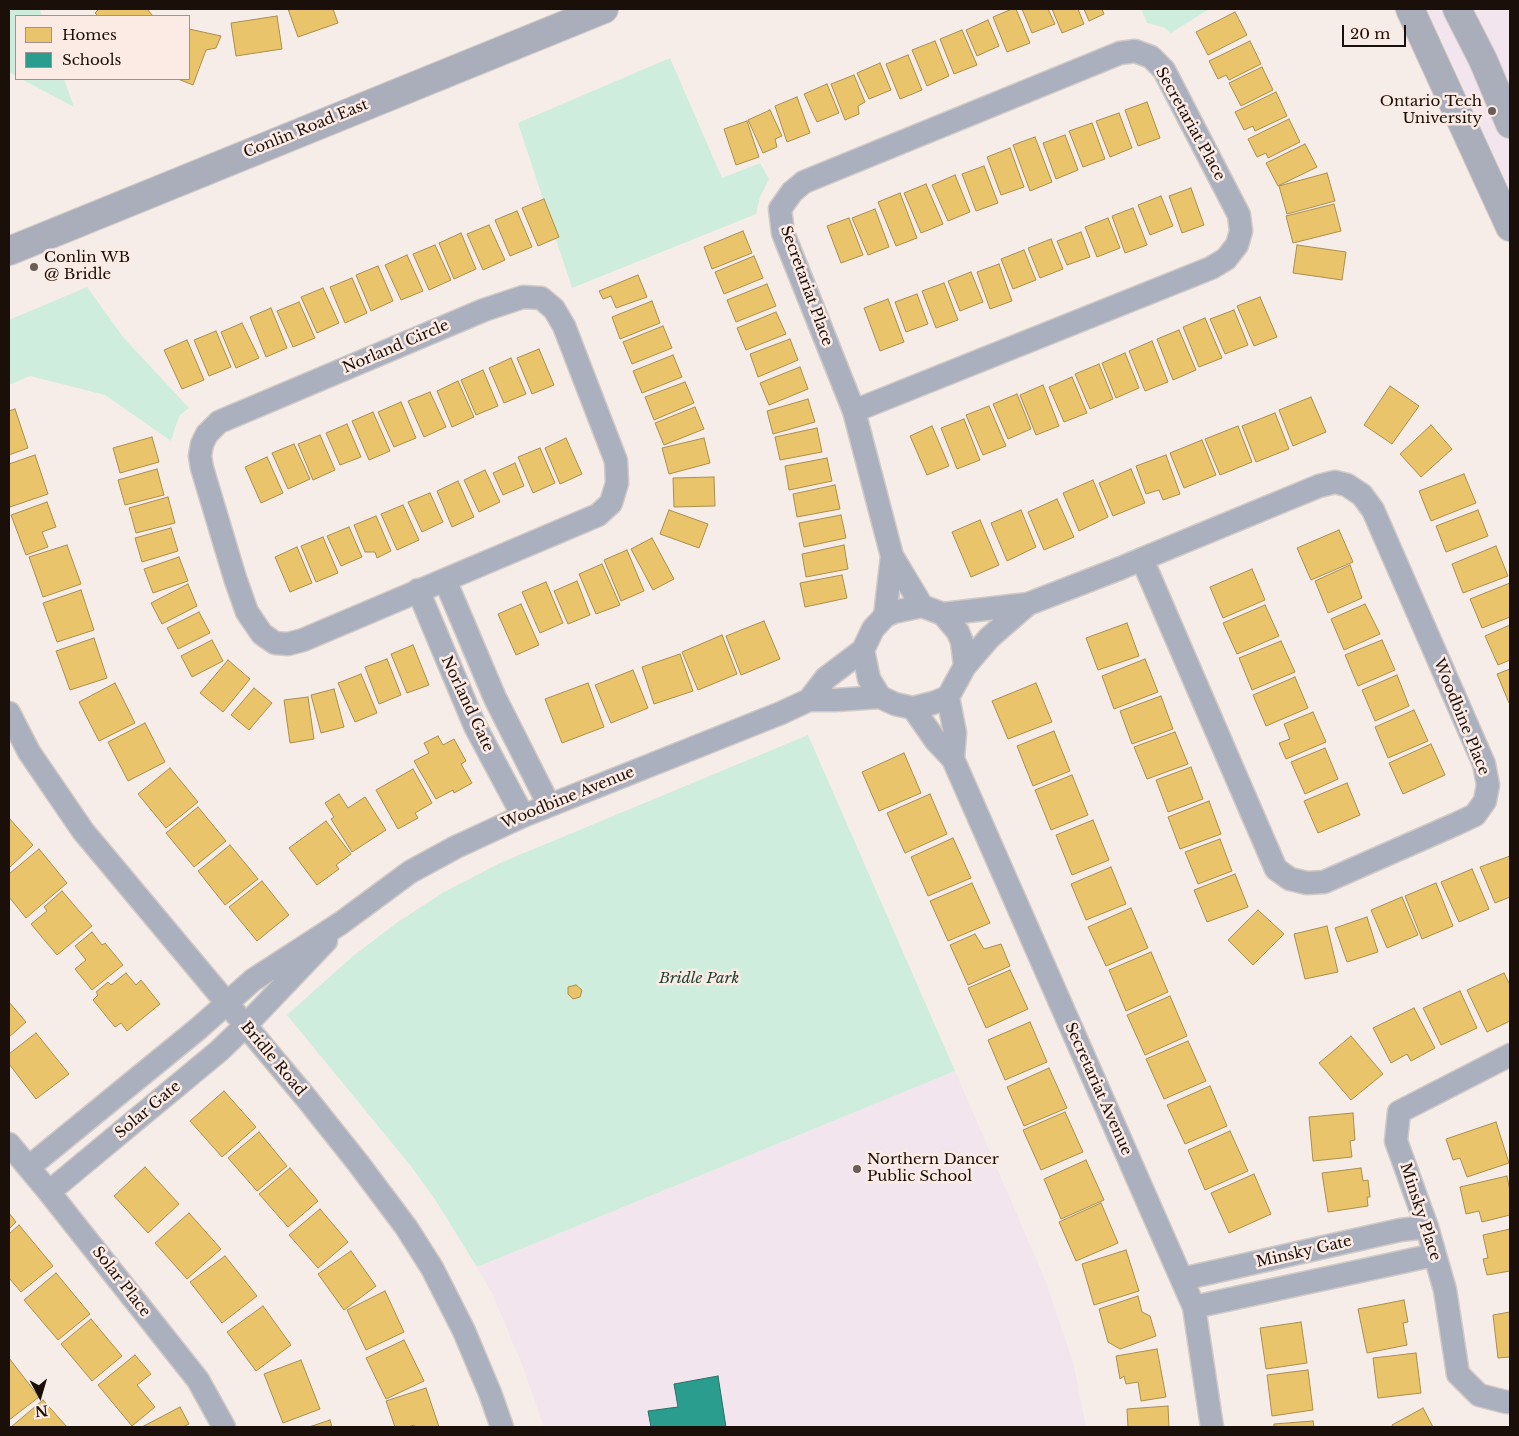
<!DOCTYPE html>
<style>
body{margin:0}
#map{position:relative;width:1519px;height:1436px;overflow:hidden;background:#f6ede9;font-family:"Libre Baskerville",serif}
canvas{display:block}
.frame{position:absolute;inset:0;border:10px solid #1b0f09;pointer-events:none}
.legend{position:absolute;left:15px;top:15px;width:175px;height:65px;box-sizing:border-box;background:#fbebe4;border:1px solid #a1938c;margin:0;padding:6px 9px;list-style:none;font-size:15px;color:#1b0f09}
.legend li{display:flex;align-items:center;gap:10px;height:25px}
.legend b{width:25px;border:1px solid #a1938c}
.north{position:absolute;left:15px;top:1371px;width:50px;height:50px;-webkit-text-stroke:4px #fbebe4;paint-order:stroke;rotate:174deg;font-size:14px;font-weight:700;line-height:20px;text-align:center;color:#1b0f09}
.north::after{content:'';display:block;margin:auto;width:18px;height:22px;background:#1b0f09;clip-path:polygon(50% 0,100% 100%,50% 72%,0 100%)}
.scale{position:absolute;left:1342px;top:25px;width:64px;height:22px;box-sizing:border-box;border:2px solid #1b0f09;border-top:0;padding-left:6px;font-size:15px;line-height:18px;white-space:nowrap;color:#1b0f09;-webkit-text-stroke:4px #fbebe4;paint-order:stroke}
</style>
<div id="map">
<canvas width="1519" height="1436"></canvas>
<div class="frame"></div>
<ul class="legend">
<li><b style="height:14px;background:#e9c46a"></b>Homes</li>
<li><b style="height:14px;background:#2a9d8f"></b>Schools</li>
</ul>
<div class="north">N</div>
<div class="scale">20 m</div>
</div>
<script>
const ctx = document.querySelector('canvas').getContext('2d');
ctx.lineJoin = 'round';
function paint(path, color) { ctx.fillStyle = color; ctx.fill(path, 'evenodd'); }
const poly = rows => new Path2D(rows.map(r => 'M' + r).join(''));
function trace(path, color, width, dash) { ctx.strokeStyle = color; ctx.lineWidth = width; ctx.lineCap = dash ? 'butt' : 'round'; ctx.setLineDash(dash || []); ctx.stroke(path); }
function write(font, color, halo, rows, align = 'center') {
  ctx.font = font + ' "Libre Baskerville",serif'; ctx.lineWidth = 5; ctx.setLineDash([]); ctx.textBaseline = 'middle'; ctx.strokeStyle = halo; ctx.fillStyle = color; for (const [text, x, y, turn = 0] of rows) {
    ctx.save(); ctx.translate(x, y); ctx.rotate((+turn || 0) * Math.PI / 180); ctx.textAlign = isNaN(turn) ? turn : align; if (halo) ctx.strokeText(text, 0, 0); ctx.fillText(text, 0, 0); ctx.restore();
  }
}
paint(poly([
 [1426,9,1510,9,1510,190,1438,32],
 [955,1071,1046,1282,1073,1362,1086,1427,544,1427,523,1367,492,1293,477,1267]
]), '#f2e5ee');
paint(poly([
 [9,9,40,9,42,16,16,16,16,76,9,72],
 [1141,9,1209,9,1171,33,1163,27,1147,23],
 [670,58,722,178,760,163,769,179,760,197,756,214,572,288,518,123],
 [21,79,64,79,74,107],
 [87,287,123,337,189,408,180,415,176,425,171,441,105,395,30,376,9,385,9,320],
 [808,735,955,1071,477,1267,434,1198,410,1165,287,1015,353,956,398,922,444,892,500,863]
]), '#cfeddc');
const homes = poly([
 [99,9,147,9,153,16,98,16,95,13,99,9],
 [288,9,333,9,338,23,298,37,288,9],
 [1012,9,1016,9,1030,43,1007,52,993,17,1012,9],
 [1022,9,1048,9,1055,24,1032,33,1022,9],
 [1052,9,1078,9,1084,24,1062,33,1052,9],
 [1084,9,1102,9,1104,14,1089,21,1084,9],
 [1235,12,1247,35,1208,55,1196,32,1235,12],
 [277,16,282,49,236,56,231,23,277,16],
 [988,20,999,46,977,56,966,30,988,20],
 [189,29,221,36,216,48,206,50,193,85,178,79,189,79,189,29],
 [962,30,977,65,954,74,940,39,962,30],
 [935,41,949,76,927,86,912,50,935,41],
 [1250,41,1261,64,1229,80,1226,75,1218,79,1209,61,1250,41],
 [908,55,922,90,900,99,886,64,908,55],
 [880,63,891,90,869,99,857,73,880,63],
 [1262,67,1273,90,1241,106,1229,83,1262,67],
 [854,75,865,102,858,106,859,114,845,120,831,84,854,75],
 [827,84,839,113,817,122,804,94,827,84],
 [1276,92,1287,116,1255,131,1253,126,1244,130,1235,112,1276,92],
 [797,97,810,133,787,142,775,106,797,97],
 [1147,102,1160,138,1138,146,1125,110,1147,102],
 [770,110,782,136,775,139,777,147,763,153,748,120,770,110],
 [1119,113,1132,148,1110,157,1096,121,1119,113],
 [1289,119,1300,142,1268,158,1266,153,1257,157,1248,139,1289,119],
 [747,121,759,157,736,165,724,129,747,121],
 [1092,123,1105,159,1083,167,1069,131,1092,123],
 [1065,135,1078,170,1056,179,1043,143,1065,135],
 [1035,137,1052,182,1030,191,1013,145,1035,137],
 [1305,144,1317,167,1278,186,1266,163,1305,144],
 [1010,148,1024,187,1001,195,987,157,1010,148],
 [984,166,998,203,976,211,962,174,984,166],
 [1327,173,1335,201,1287,214,1279,186,1327,173],
 [955,175,970,212,948,221,932,185,955,175],
 [926,184,943,224,921,233,904,193,926,184],
 [1191,188,1204,225,1182,233,1169,196,1191,188],
 [900,193,917,238,896,246,878,202,900,193],
 [1161,196,1173,226,1150,235,1138,205,1161,196],
 [544,199,559,237,538,246,522,208,544,199],
 [1334,204,1341,231,1293,243,1286,216,1334,204],
 [1133,208,1147,245,1125,253,1112,216,1133,208],
 [875,209,889,247,868,255,852,218,875,209],
 [517,211,532,247,510,256,495,220,517,211],
 [849,218,863,255,841,263,827,226,849,218],
 [1108,218,1120,248,1097,257,1085,227,1108,218],
 [489,225,505,260,483,270,467,234,489,225],
 [743,231,752,253,712,269,704,247,743,231],
 [1081,232,1090,257,1067,265,1057,241,1081,232],
 [461,233,476,269,454,279,439,243,461,233],
 [1051,239,1063,269,1040,278,1028,248,1051,239],
 [435,245,451,280,429,290,413,254,435,245],
 [1297,245,1346,252,1342,280,1293,273,1297,245],
 [1024,250,1036,280,1013,289,1001,259,1024,250],
 [407,255,423,291,401,300,385,265,407,255],
 [754,256,763,278,724,294,715,272,754,256],
 [999,264,1012,301,990,309,977,272,999,264],
 [378,266,393,301,371,311,356,275,378,266],
 [971,272,983,302,960,311,948,281,971,272],
 [638,275,647,297,616,308,611,296,603,299,599,291,638,275],
 [352,278,367,313,345,323,330,287,352,278],
 [944,283,958,320,936,328,922,291,944,283],
 [767,284,776,306,736,322,727,300,767,284],
 [323,288,339,323,317,333,301,297,323,288],
 [917,294,928,324,906,332,895,302,917,294],
 [1260,297,1277,337,1254,346,1237,306,1260,297],
 [888,299,904,342,880,351,864,308,888,299],
 [652,301,660,323,620,339,612,317,652,301],
 [299,302,315,338,293,347,277,311,299,302],
 [271,308,287,348,266,357,250,317,271,308],
 [1234,310,1248,345,1225,354,1210,319,1234,310],
 [776,312,786,334,746,350,737,328,776,312],
 [1205,318,1222,358,1199,367,1183,327,1205,318],
 [242,323,259,358,236,368,221,332,242,323],
 [663,326,672,348,632,364,623,342,663,326],
 [1179,330,1196,370,1173,380,1157,339,1179,330],
 [216,331,231,367,209,376,194,340,216,331],
 [790,339,798,360,758,377,750,354,790,339],
 [187,340,204,380,182,389,164,350,187,340],
 [1152,341,1168,382,1145,391,1129,351,1152,341],
 [539,349,554,385,532,394,517,358,539,349],
 [1125,353,1139,388,1116,398,1102,363,1125,353],
 [673,355,682,377,642,393,633,371,673,355],
 [511,358,526,394,504,403,489,368,511,358],
 [1099,364,1113,399,1090,409,1075,374,1099,364],
 [800,367,808,389,769,405,760,383,800,367],
 [483,370,498,406,476,415,461,380,483,370],
 [1072,377,1087,413,1064,422,1049,387,1072,377],
 [458,381,474,417,452,427,437,391,458,381],
 [685,382,694,403,654,420,645,397,685,382],
 [1043,385,1059,426,1036,435,1020,395,1043,385],
 [1390,386,1419,406,1392,444,1364,425,1390,386],
 [430,392,446,427,424,437,408,401,430,392],
 [1017,394,1031,429,1008,439,993,404,1017,394],
 [1311,397,1326,432,1293,446,1279,410,1311,397],
 [808,399,815,422,773,434,767,411,808,399],
 [401,402,416,438,394,447,378,412,401,402],
 [989,406,1006,446,983,455,966,415,989,406],
 [695,407,704,429,664,445,655,423,695,407],
 [15,409,28,448,9,455,9,411,15,409],
 [373,412,390,451,369,460,352,421,373,412],
 [1275,413,1289,449,1256,462,1242,426,1275,413],
 [964,419,980,460,957,469,941,428,964,419],
 [347,424,361,457,340,465,326,433,347,424],
 [1431,425,1452,449,1421,477,1400,454,1431,425],
 [932,426,949,466,927,475,910,436,932,426],
 [1238,426,1252,462,1220,475,1205,439,1238,426],
 [817,428,822,452,780,460,775,437,817,428],
 [320,435,335,470,313,480,298,444,320,435],
 [152,437,159,462,120,473,113,448,152,437],
 [566,438,582,474,560,484,545,448,566,438],
 [704,438,710,463,669,474,662,448,704,438],
 [1202,440,1216,475,1184,488,1170,453,1202,440],
 [294,444,310,479,288,489,272,453,294,444],
 [540,448,555,483,533,493,518,457,540,448],
 [35,455,48,494,10,507,9,503,9,464,35,455],
 [1166,455,1180,494,1163,500,1159,490,1146,494,1136,466,1166,455],
 [267,457,283,493,261,503,245,467,267,457],
 [827,458,832,481,789,490,785,466,827,458],
 [515,463,524,486,503,495,493,473,515,463],
 [157,469,164,495,125,505,118,480,157,469],
 [1131,469,1145,503,1113,516,1099,483,1131,469],
 [485,470,500,502,479,512,464,480,485,470],
 [1464,474,1476,503,1431,521,1419,491,1464,474],
 [714,477,715,506,674,507,673,478,714,477],
 [1093,480,1108,517,1079,531,1063,493,1093,480],
 [458,481,474,517,452,527,437,491,458,481],
 [835,485,840,509,797,517,793,494,835,485],
 [430,493,443,522,422,532,408,502,430,493],
 [168,497,175,523,136,533,129,508,168,497],
 [1057,499,1074,537,1044,550,1028,512,1057,499],
 [47,502,56,527,42,532,48,547,26,555,11,515,47,502],
 [403,505,419,540,397,550,381,514,403,505],
 [669,510,708,524,699,548,660,534,669,510],
 [1021,510,1036,547,1007,561,991,523,1021,510],
 [1478,510,1488,536,1446,552,1436,526,1478,510],
 [841,515,846,538,804,547,799,523,841,515],
 [376,516,391,551,377,558,375,552,365,552,354,525,376,516],
 [980,520,999,565,971,577,952,532,980,520],
 [349,527,362,557,341,566,327,536,349,527],
 [171,528,178,551,142,562,135,538,171,528],
 [1339,530,1353,562,1311,580,1297,548,1339,530],
 [323,537,338,573,316,582,301,546,323,537],
 [652,538,674,579,653,590,631,549,652,538],
 [67,545,81,584,43,597,29,557,67,545],
 [844,545,848,569,806,577,802,554,844,545],
 [1496,546,1508,576,1463,593,1452,564,1496,546],
 [297,547,312,583,290,592,275,557,297,547],
 [627,550,644,591,621,601,604,560,627,550],
 [179,557,188,581,153,593,144,569,179,557],
 [602,564,620,605,596,614,579,574,602,564],
 [1350,565,1362,598,1328,613,1315,581,1350,565],
 [1252,569,1265,600,1223,618,1210,587,1252,569],
 [842,575,847,598,805,607,800,583,842,575],
 [577,581,590,615,568,624,554,591,577,581],
 [546,582,563,623,540,633,522,592,546,582],
 [1510,583,1510,617,1482,628,1470,599,1510,583],
 [188,584,197,606,162,624,151,603,188,584],
 [81,590,94,630,57,642,43,603,81,590],
 [521,604,539,645,516,655,498,614,521,604],
 [1365,604,1380,634,1344,650,1331,619,1365,604],
 [1265,605,1279,636,1237,654,1223,623,1265,605],
 [199,612,210,633,178,649,167,628,199,612],
 [764,621,780,659,741,675,726,636,764,621],
 [1127,623,1139,656,1098,670,1086,638,1127,623],
 [1510,625,1510,660,1498,665,1485,636,1510,625],
 [722,635,737,674,698,690,682,652,722,635],
 [94,638,107,678,70,690,56,651,94,638],
 [212,640,223,661,192,677,181,656,212,640],
 [1382,640,1395,670,1358,686,1345,655,1382,640],
 [1281,641,1295,672,1252,690,1239,658,1281,641],
 [413,645,429,685,407,693,391,654,413,645],
 [680,654,693,691,654,704,642,667,680,654],
 [387,659,401,695,379,704,365,667,387,659],
 [1145,659,1158,692,1114,709,1102,676,1145,659],
 [228,660,250,679,223,712,200,693,228,660],
 [1510,669,1510,703,1509,703,1497,674,1510,669],
 [633,670,648,708,611,723,595,685,633,670],
 [361,674,377,713,355,722,338,683,361,674],
 [1397,675,1409,706,1375,721,1362,690,1397,675],
 [1295,677,1308,708,1266,726,1253,695,1295,677],
 [115,683,135,723,99,741,79,702,115,683],
 [588,683,604,727,562,743,545,699,588,683],
 [1036,683,1052,722,1008,739,992,701,1036,683],
 [254,688,272,703,249,730,231,715,254,688],
 [334,689,344,727,321,733,311,695,334,689],
 [1161,696,1173,729,1132,744,1120,711,1161,696],
 [308,697,314,739,290,743,284,700,308,697],
 [1414,710,1428,741,1388,758,1375,727,1414,710],
 [1313,712,1326,742,1286,759,1279,743,1290,739,1284,724,1313,712],
 [145,723,165,762,128,781,108,742,145,723],
 [1054,731,1070,771,1033,786,1017,746,1054,731],
 [1175,732,1188,764,1147,779,1134,747,1175,732],
 [438,736,443,745,454,739,466,761,461,764,472,783,454,793,453,790,436,799,414,761,429,753,424,743,438,736],
 [1431,744,1445,775,1403,794,1389,763,1431,744],
 [1325,748,1338,779,1305,794,1291,762,1325,748],
 [904,753,921,793,879,811,862,772,904,753],
 [1191,767,1203,799,1168,812,1156,780,1191,767],
 [170,768,198,802,166,828,138,794,170,768],
 [413,769,432,803,415,813,418,818,398,829,376,790,413,769],
 [1072,775,1088,815,1051,830,1035,790,1072,775],
 [1347,783,1360,815,1318,833,1304,801,1347,783],
 [339,794,348,808,365,797,386,830,352,852,331,819,334,817,325,803,339,794],
 [930,794,947,834,905,853,887,813,930,794],
 [1209,801,1221,834,1180,849,1168,817,1209,801],
 [198,807,226,841,194,867,166,833,198,807],
 [9,818,33,845,9,868,9,818],
 [1093,820,1109,860,1072,875,1056,835,1093,820],
 [326,821,351,854,336,865,339,869,317,885,289,848,326,821],
 [953,838,971,878,928,896,911,857,953,838],
 [1220,839,1232,871,1198,884,1185,852,1220,839],
 [230,845,258,879,225,905,198,871,230,845],
 [39,849,67,883,26,918,9,897,9,874,39,849],
 [1510,856,1510,897,1495,903,1480,867,1510,856],
 [1111,867,1126,904,1086,920,1071,884,1111,867],
 [1472,869,1489,909,1459,922,1441,882,1472,869],
 [1235,874,1248,907,1207,922,1194,890,1235,874],
 [262,881,289,915,257,941,229,907,262,881],
 [972,883,990,923,948,941,930,901,972,883],
 [1436,883,1453,926,1422,939,1405,896,1436,883],
 [62,891,92,926,57,955,31,924,47,911,44,907,62,891],
 [1402,897,1418,935,1387,948,1371,910,1402,897],
 [1131,908,1148,948,1106,966,1088,927,1131,908],
 [1258,910,1284,934,1253,965,1228,940,1258,910],
 [1367,917,1378,952,1347,962,1335,928,1367,917],
 [1327,926,1338,972,1305,979,1294,934,1327,926],
 [92,932,102,945,105,943,123,965,92,990,75,969,86,960,75,946,92,932],
 [975,934,984,949,1001,944,1010,966,968,985,950,945,975,934],
 [1151,952,1168,992,1126,1011,1109,970,1151,952],
 [1010,970,1028,1009,986,1028,968,988,1010,970],
 [126,973,136,985,141,980,160,1004,127,1031,121,1023,115,1027,93,1000,98,995,96,992,108,982,111,985,126,973],
 [1504,973,1510,985,1510,1021,1487,1032,1467,990,1504,973],
 [576,985,582,990,580,997,573,999,568,994,568,987,576,985],
 [1460,991,1477,1028,1441,1045,1423,1008,1460,991],
 [1170,996,1187,1036,1145,1055,1127,1015,1170,996],
 [9,1002,26,1022,9,1037,9,1002],
 [1414,1008,1435,1048,1411,1061,1407,1054,1391,1063,1373,1028,1414,1008],
 [1030,1022,1047,1062,1005,1080,988,1040,1030,1022],
 [36,1033,69,1074,36,1099,9,1064,9,1054,36,1033],
 [1351,1036,1383,1074,1351,1100,1319,1063,1351,1036],
 [1188,1041,1206,1081,1164,1099,1146,1059,1188,1041],
 [1049,1068,1067,1108,1024,1126,1007,1087,1049,1068],
 [1210,1086,1227,1126,1185,1144,1167,1105,1210,1086],
 [224,1091,256,1127,222,1157,190,1121,224,1091],
 [1065,1112,1083,1152,1041,1170,1023,1130,1065,1112],
 [1353,1113,1355,1140,1350,1141,1352,1157,1313,1161,1309,1117,1353,1113],
 [1496,1122,1509,1163,1467,1177,1460,1158,1453,1160,1446,1139,1496,1122],
 [1230,1131,1248,1171,1205,1190,1188,1150,1230,1131],
 [259,1132,287,1166,257,1191,228,1158,259,1132],
 [1086,1160,1104,1200,1061,1219,1044,1179,1086,1160],
 [145,1167,179,1204,148,1233,114,1196,145,1167],
 [290,1168,318,1201,288,1227,259,1194,290,1168],
 [1361,1168,1363,1181,1368,1180,1370,1197,1367,1197,1368,1206,1328,1212,1322,1173,1361,1168],
 [1254,1174,1271,1214,1229,1233,1211,1193,1254,1174],
 [1507,1176,1510,1191,1510,1215,1482,1222,1479,1211,1466,1214,1460,1187,1507,1176],
 [1101,1203,1118,1243,1076,1261,1059,1222,1101,1203],
 [320,1209,348,1242,318,1268,289,1235,320,1209],
 [9,1213,16,1222,9,1229,9,1213],
 [189,1213,221,1249,187,1279,155,1243,189,1213],
 [19,1225,53,1266,21,1292,9,1278,9,1234,19,1225],
 [1510,1229,1510,1271,1487,1275,1483,1259,1488,1258,1483,1235,1510,1229],
 [1126,1250,1139,1291,1094,1305,1082,1264,1126,1250],
 [351,1251,376,1286,344,1310,318,1274,351,1251],
 [225,1256,257,1296,222,1323,190,1282,225,1256],
 [56,1273,90,1314,58,1340,24,1300,56,1273],
 [385,1291,404,1332,366,1350,347,1310,385,1291],
 [1138,1296,1142,1312,1150,1316,1156,1336,1120,1349,1108,1342,1099,1309,1138,1296],
 [1404,1300,1408,1322,1403,1323,1407,1345,1367,1353,1358,1309,1404,1300],
 [263,1306,291,1345,256,1371,227,1332,263,1306],
 [1510,1312,1510,1357,1498,1358,1493,1315,1510,1312],
 [91,1319,122,1356,92,1381,61,1344,91,1319],
 [1301,1322,1307,1363,1266,1369,1260,1328,1301,1322],
 [404,1340,424,1381,386,1399,366,1358,404,1340],
 [1157,1349,1166,1397,1141,1401,1138,1382,1126,1384,1124,1376,1120,1379,1116,1356,1157,1349],
 [1416,1353,1421,1393,1378,1398,1373,1358,1416,1353],
 [135,1355,151,1374,137,1385,155,1407,132,1426,98,1385,135,1355],
 [9,1358,39,1397,9,1420,9,1358],
 [301,1360,320,1409,283,1423,264,1374,301,1360],
 [1308,1370,1313,1410,1272,1416,1267,1375,1308,1370],
 [426,1388,439,1427,415,1427,414,1425,408,1427,395,1427,386,1401,426,1388],
 [43,1400,67,1427,11,1427,43,1400],
 [1168,1406,1169,1427,1128,1427,1127,1409,1168,1406],
 [180,1407,189,1424,183,1427,142,1427,180,1407],
 [1423,1408,1433,1427,1393,1427,1392,1425,1423,1408],
 [330,1420,332,1427,309,1427,330,1420],
 [1313,1421,1314,1427,1274,1427,1274,1424,1313,1421]
]);
paint(homes, '#e9c46a');
trace(homes, '#ab8e4d', 1);
const schools = poly([
 [718,1376,726,1427,651,1427,648,1411,678,1407,674,1384,718,1376]
]);
paint(schools, '#2a9d8f');
trace(schools, '#267267', 1);
const street = poly([
 [523,297,541,298,554,309,564,326,616,461,617,483,611,503,598,515,303,640,288,644,275,643,262,634,247,612,235,578,202,468,200,456,202,444,207,434,219,422,484,310,523,297],
 [854,411,1211,268,1226,259,1237,245,1241,231,1239,215,1164,70,1151,57,1135,51,1120,53,804,182,792,192,780,209,783,233,854,411,892,556,922,606],
 [445,580,495,698,549,805],
 [418,590,475,726,523,816],
 [922,606,943,614,958,632,962,642,965,666,948,697,933,703,913,708,895,704,880,697,869,679,863,650,873,629,885,616,894,612,922,606],
 [943,614,1028,604,1121,568,1142,559,1319,486,1335,482,1347,485,1362,495,1373,510,1484,764,1488,785,1485,801,1475,815,1456,824,1324,882,1307,883,1290,879,1276,869,1142,559],
 [885,616,892,556],
 [965,666,989,638,1028,604],
 [948,697,955,733,953,759],
 [809,700,826,678,863,650],
 [913,708,936,741,953,759,1194,1307,1212,1427],
 [9,713,29,752,83,831,307,1099,358,1163,406,1227,432,1268,464,1331,490,1393,502,1427],
 [1510,1055,1399,1112,1396,1141,1427,1227,1445,1290,1458,1374,1479,1395,1506,1402,1510,1402],
 [9,1144,49,1192,198,1380,224,1427],
 [29,1167,199,1028,253,980,341,923,410,872,456,847,523,816,781,713,809,700,836,700,880,697],
 [49,1192,219,1051,245,1026,326,941],
 [1182,1279,1400,1230,1427,1227],
 [1194,1307,1434,1255]
]);
const secondary = poly([
 [1410,9,1510,227],
 [1457,9,1483,60,1510,124],
 [9,251,604,9]
]);
trace(street, '#d2cac6', 25);
trace(secondary, '#d2cac6', 30);
trace(street, '#aab0bd', 22);
trace(secondary, '#aaaebb', 28);
for (const [x, y, r, color] of [
 [1492,111,5,"#685d57"],
 [34,267,5,"#685d57"],
 [857,1169,5,"#685d57"]
]) { const dot = new Path2D(); dot.arc(x, y, r, 0, 2 * Math.PI); ctx.fillStyle = color; ctx.fill(dot); trace(dot, '#fbebe4', 2); }
write('15px', '#1b0f09', '#fbebe4', [
 ["Ontario Tech",1482,102,"right"],
 ["University",1482,119,"right"],
 ["Conlin WB",44,258],
 ["@ Bridle",44,275],
 ["Northern Dancer",867,1160],
 ["Public School",867,1177]
], 'left');
write('15px', '#1b0f09', '#fbebe4', [
 ["Secretariat Place",1190,124,61],
 ["Conlin Road East",306,129,-22],
 ["Secretariat Place",806,286,70],
 ["Norland Circle",396,347,-23],
 ["Norland Gate",467,704,65],
 ["Woodbine Place",1461,717,68],
 ["Woodbine Avenue",568,798,-22],
 ["Bridle Road",273,1059,50],
 ["Secretariat Avenue",1098,1089,66],
 ["Solar Gate",148,1110,-40],
 ["Minsky Place",1420,1212,72],
 ["Minsky Gate",1304,1252,-13],
 ["Solar Place",121,1282,52]
]);
write('italic 15px', '#173e2f', '#fbebe4', [
 ["Bridle Park",699,979]
]);
</script>
